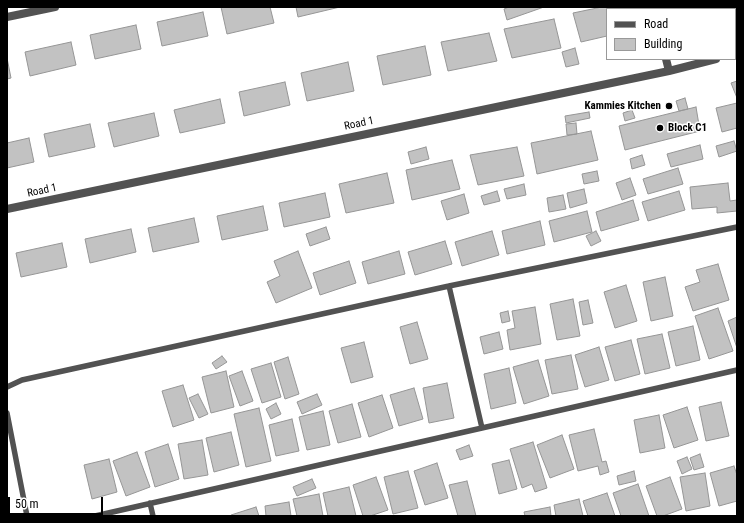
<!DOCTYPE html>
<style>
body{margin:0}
#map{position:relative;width:744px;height:523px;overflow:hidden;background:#fff;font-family:"Roboto Condensed",sans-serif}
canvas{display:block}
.frame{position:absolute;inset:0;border:8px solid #000;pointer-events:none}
.legend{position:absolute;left:606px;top:8px;width:130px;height:52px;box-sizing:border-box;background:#fff;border:1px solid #999;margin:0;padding:5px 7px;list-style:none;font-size:12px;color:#000}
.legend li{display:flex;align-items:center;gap:8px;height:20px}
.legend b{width:20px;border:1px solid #999}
.scale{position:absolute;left:8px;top:497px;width:95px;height:18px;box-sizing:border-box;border:2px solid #000;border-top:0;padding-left:5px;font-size:12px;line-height:14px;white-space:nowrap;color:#000;-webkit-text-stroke:3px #fff;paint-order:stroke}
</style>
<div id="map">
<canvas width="744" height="523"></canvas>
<div class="frame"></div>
<ul class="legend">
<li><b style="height:5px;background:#525252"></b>Road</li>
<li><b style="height:11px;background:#c2c2c2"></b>Building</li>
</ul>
<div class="scale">50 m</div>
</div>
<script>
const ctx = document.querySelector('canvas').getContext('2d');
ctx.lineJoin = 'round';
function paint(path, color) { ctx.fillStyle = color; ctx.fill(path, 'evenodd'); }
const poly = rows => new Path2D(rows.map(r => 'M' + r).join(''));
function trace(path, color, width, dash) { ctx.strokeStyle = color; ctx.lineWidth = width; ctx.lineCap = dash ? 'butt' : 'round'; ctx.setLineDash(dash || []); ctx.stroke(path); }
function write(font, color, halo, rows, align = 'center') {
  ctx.font = font + ' "Roboto Condensed",sans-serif'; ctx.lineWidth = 3; ctx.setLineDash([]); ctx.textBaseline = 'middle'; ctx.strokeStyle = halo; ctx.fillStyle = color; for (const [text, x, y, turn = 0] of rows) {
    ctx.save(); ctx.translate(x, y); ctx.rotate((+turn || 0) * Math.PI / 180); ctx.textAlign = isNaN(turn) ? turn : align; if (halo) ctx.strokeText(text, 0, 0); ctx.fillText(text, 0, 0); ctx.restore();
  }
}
const building = poly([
 [221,7,270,7,274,23,227,34,221,7],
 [296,7,340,7,298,17,296,7],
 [509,7,544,7,507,20,504,9,509,7],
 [602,7,624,7,624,9,607,9,607,36,581,42,573,13,602,7],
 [203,12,208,36,162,46,157,22,203,12],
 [554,19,561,48,512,58,504,29,554,19],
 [136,25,141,49,95,59,90,35,136,25],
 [489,33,497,61,448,71,441,42,489,33],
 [71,42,76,65,30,76,25,52,71,42],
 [425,46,431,75,383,85,377,56,425,46],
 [575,48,579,64,566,67,562,52,575,48],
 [7,58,11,78,7,79,7,58],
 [348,62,354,91,307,101,301,73,348,62],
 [737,81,737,98,731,83,737,81],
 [285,82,290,105,244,116,239,92,285,82],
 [685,98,688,109,679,111,676,101,685,98],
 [220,99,225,123,180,133,174,110,220,99],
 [737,103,737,128,722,132,716,108,737,103],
 [696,107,700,131,625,150,619,126,696,107],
 [632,110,635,118,625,121,623,113,632,110],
 [589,112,590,118,566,123,565,116,589,112],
 [154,113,159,136,114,147,108,123,154,113],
 [576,123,577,134,567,135,566,124,576,123],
 [90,124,95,147,49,157,44,134,90,124],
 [591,131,598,160,537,174,531,143,591,131],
 [29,138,34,162,7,168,7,143,29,138],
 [734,141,737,151,719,157,716,146,734,141],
 [700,145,703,159,671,167,667,154,700,145],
 [426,147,429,159,411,164,408,152,426,147],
 [517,147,524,176,478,185,470,155,517,147],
 [642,155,645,165,632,169,630,159,642,155],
 [452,160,460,189,412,200,406,170,452,160],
 [678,168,683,184,648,194,643,179,678,168],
 [597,171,599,181,584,184,582,174,597,171],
 [387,173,394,203,346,213,339,184,387,173],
 [630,178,636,195,622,200,616,183,630,178],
 [728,183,730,201,737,200,737,211,717,213,717,207,692,209,690,187,728,183],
 [524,184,526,195,507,199,504,189,524,184],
 [584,189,587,203,570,208,567,193,584,189],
 [497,191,500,201,484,205,481,196,497,191],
 [679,191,685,210,648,221,642,202,679,191],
 [325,193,330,217,284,227,279,203,325,193],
 [464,194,469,213,447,220,441,201,464,194],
 [563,195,566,209,549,212,547,198,563,195],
 [633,200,639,220,601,231,596,212,633,200],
 [263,206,268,230,222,240,217,216,263,206],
 [587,211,592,232,554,242,549,221,587,211],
 [194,218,199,242,153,252,148,228,194,218],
 [540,221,545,245,507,254,502,231,540,221],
 [326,227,330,239,310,246,306,234,326,227],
 [131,229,136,252,90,263,85,239,131,229],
 [492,231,499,255,462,266,455,242,492,231],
 [596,231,601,241,591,246,586,236,596,231],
 [445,241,452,264,415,275,408,252,445,241],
 [62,243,67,267,21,277,16,253,62,243],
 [298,251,312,288,276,303,267,282,280,276,274,261,298,251],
 [399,251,405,274,368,284,362,262,399,251],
 [349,261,356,283,320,295,313,273,349,261],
 [718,264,729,300,693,311,685,287,700,282,696,270,718,264],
 [665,277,673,316,651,321,643,282,665,277],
 [626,285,637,321,615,328,604,292,626,285],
 [573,299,580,336,557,340,550,304,573,299],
 [588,300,593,323,583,325,579,302,588,300],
 [535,307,541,344,510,350,507,330,515,328,512,311,535,307],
 [718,308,733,351,709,359,695,316,718,308],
 [508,311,510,321,502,323,500,313,508,311],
 [737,317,737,348,728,321,737,317],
 [417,322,428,359,410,364,400,327,417,322],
 [693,326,700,360,676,366,668,332,693,326],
 [499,332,503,349,484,354,480,337,499,332],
 [662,334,670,368,645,374,637,339,662,334],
 [631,340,640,374,615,381,605,347,631,340],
 [364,342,373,377,351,383,341,348,364,342],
 [599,347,609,380,585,387,575,355,599,347],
 [571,355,578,389,552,394,545,360,571,355],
 [222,356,227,362,216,369,212,363,222,356],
 [288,357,299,394,285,399,274,362,288,357],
 [538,360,549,396,524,404,513,367,538,360],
 [271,363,281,397,262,403,251,369,271,363],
 [509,368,516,403,491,409,484,374,509,368],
 [226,371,234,407,211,413,202,377,226,371],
 [242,371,253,401,240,406,229,376,242,371],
 [447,383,454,418,429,423,423,388,447,383],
 [183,385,194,420,173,427,162,391,183,385],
 [414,388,423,419,399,426,390,395,414,388],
 [198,394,208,414,199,418,189,398,198,394],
 [317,394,322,405,302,414,297,402,317,394],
 [382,395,393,428,369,437,358,403,382,395],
 [721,402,729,436,706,441,699,407,721,402],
 [276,403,281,414,271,419,266,409,276,403],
 [352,404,361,437,338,443,329,411,352,404],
 [687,407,698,440,674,448,663,415,687,407],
 [259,408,271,461,246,467,234,414,259,408],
 [323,411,330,445,307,450,299,417,323,411],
 [659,415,665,448,640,453,634,420,659,415],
 [292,419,299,451,276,456,269,425,292,419],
 [594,429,602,462,606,461,609,472,600,475,598,466,578,471,569,435,594,429],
 [231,432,239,465,214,472,206,438,231,432],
 [562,435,574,469,550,478,537,445,562,435],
 [202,440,208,475,184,479,178,444,202,440],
 [533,442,547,488,535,492,532,484,522,488,510,449,533,442],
 [168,444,179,479,155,487,145,452,168,444],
 [469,445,473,456,460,460,456,450,469,445],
 [137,452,150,487,126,496,113,461,137,452],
 [700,454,704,467,694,470,690,458,700,454],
 [687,457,692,469,682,474,677,461,687,457],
 [109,459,117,492,92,499,84,465,109,459],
 [509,460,517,489,499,494,492,464,509,460],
 [437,463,448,498,425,505,414,471,437,463],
 [734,466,737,475,737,501,719,506,710,473,734,466],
 [408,471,418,508,393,514,384,477,408,471],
 [634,471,636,481,619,485,617,476,634,471],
 [705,473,710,506,686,511,680,477,705,473],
 [376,477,388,510,370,516,363,516,353,485,376,477],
 [670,477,682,509,663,516,657,516,646,486,670,477],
 [312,479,316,488,297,496,293,487,312,479],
 [467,481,476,516,458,516,449,485,467,481],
 [638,484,649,516,621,516,613,493,638,484],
 [349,487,356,516,328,516,323,493,349,487],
 [607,493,615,516,588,516,583,501,607,493],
 [319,494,323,516,297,516,293,499,319,494],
 [579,499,583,516,556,516,554,505,579,499],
 [289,502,291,516,266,516,265,506,289,502],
 [256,507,259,516,231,516,231,515,256,507],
 [550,507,551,516,525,516,524,512,550,507]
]);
paint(building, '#c2c2c2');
trace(building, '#969696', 1);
trace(poly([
 [449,286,482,428],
 [7,387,22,380,449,286,737,227],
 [7,413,27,516],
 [150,503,153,516],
 [95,516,737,370]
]), '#525252', 5.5);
trace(poly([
 [655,7,656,9],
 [7,17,55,7],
 [735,54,737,54],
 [666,59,669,71],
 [7,209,669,71,716,59]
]), '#525252', 8);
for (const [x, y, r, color] of [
 [669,106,4,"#000"],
 [660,128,4,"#000"]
]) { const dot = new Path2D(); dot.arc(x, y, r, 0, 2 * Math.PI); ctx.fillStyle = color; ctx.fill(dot); trace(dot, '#fff', 1.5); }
write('bold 11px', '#000', '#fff', [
 ["Kammies Kitchen",661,106],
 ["Block C1",668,128,"left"]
], 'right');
write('11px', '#000', '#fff', [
 ["Road 1",359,124,-12],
 ["Road 1",42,191,-12]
]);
</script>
